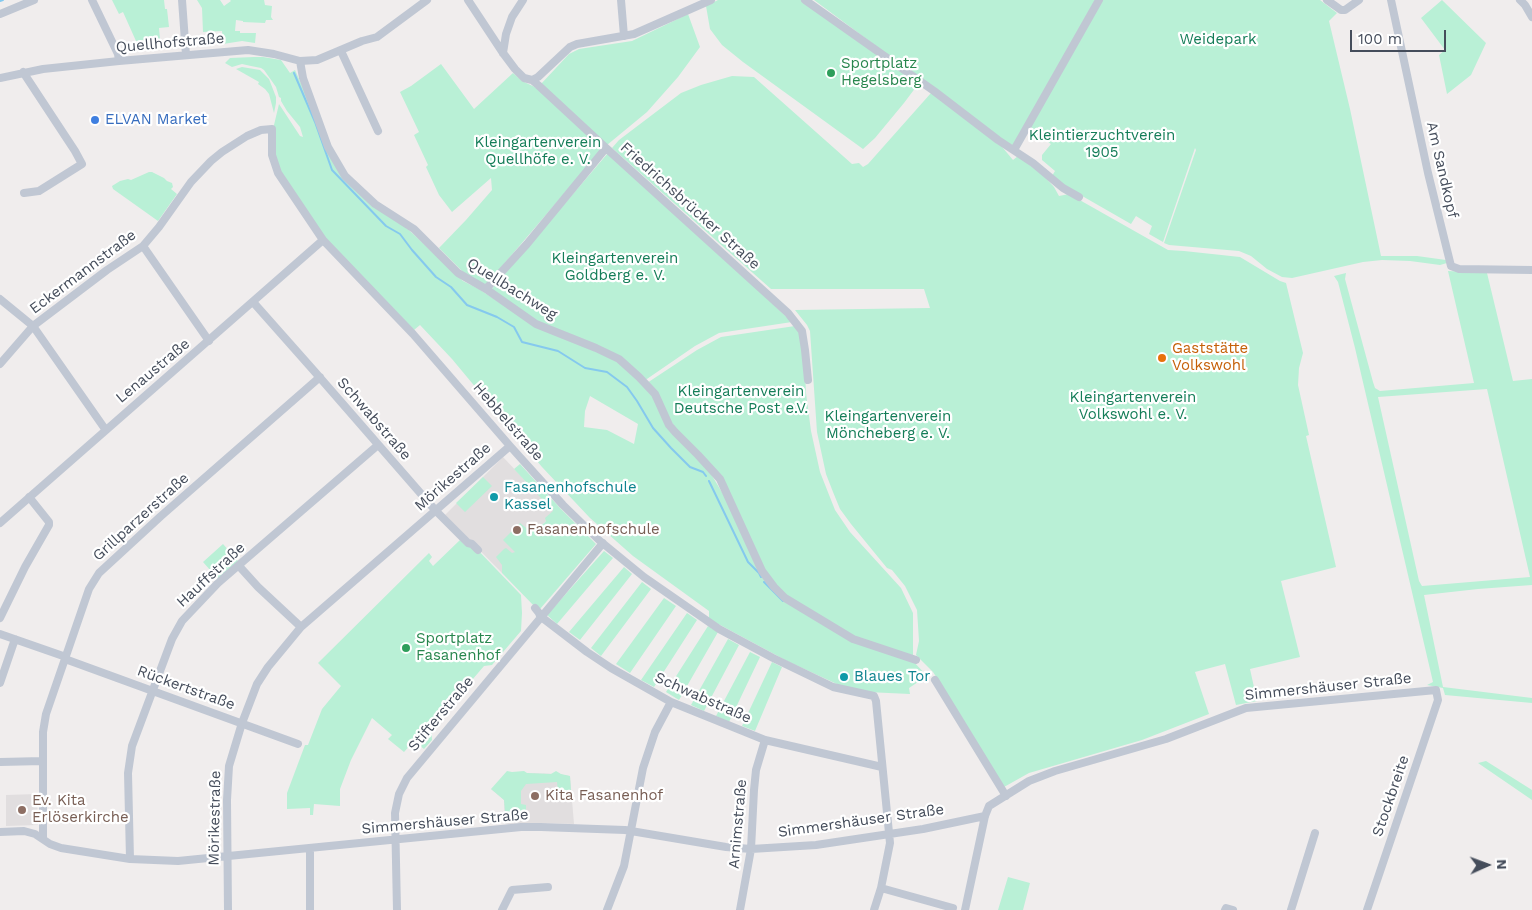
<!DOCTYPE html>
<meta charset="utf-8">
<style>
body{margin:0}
#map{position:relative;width:1532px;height:910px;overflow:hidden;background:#f0eded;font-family:"Work Sans",sans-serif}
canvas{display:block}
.north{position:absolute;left:1462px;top:840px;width:50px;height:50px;-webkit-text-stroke:4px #fff;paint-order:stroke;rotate:88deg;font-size:14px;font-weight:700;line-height:20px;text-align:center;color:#454d5b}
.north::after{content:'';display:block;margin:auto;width:18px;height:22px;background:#454d5b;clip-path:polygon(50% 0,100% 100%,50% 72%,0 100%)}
.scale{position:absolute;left:1350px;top:30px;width:96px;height:22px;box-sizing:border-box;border:2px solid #454d5b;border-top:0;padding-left:6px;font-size:15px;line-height:18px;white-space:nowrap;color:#454d5b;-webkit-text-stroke:4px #fff;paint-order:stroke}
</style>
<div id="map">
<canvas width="1532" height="910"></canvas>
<div class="north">N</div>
<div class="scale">100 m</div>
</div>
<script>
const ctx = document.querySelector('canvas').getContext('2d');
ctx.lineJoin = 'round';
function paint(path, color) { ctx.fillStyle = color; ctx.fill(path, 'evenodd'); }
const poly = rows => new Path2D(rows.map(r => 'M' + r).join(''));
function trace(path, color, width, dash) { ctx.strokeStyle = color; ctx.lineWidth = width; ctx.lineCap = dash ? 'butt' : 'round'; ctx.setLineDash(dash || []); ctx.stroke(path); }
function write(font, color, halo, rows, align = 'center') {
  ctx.font = font + ' "Work Sans",sans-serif'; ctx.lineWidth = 4.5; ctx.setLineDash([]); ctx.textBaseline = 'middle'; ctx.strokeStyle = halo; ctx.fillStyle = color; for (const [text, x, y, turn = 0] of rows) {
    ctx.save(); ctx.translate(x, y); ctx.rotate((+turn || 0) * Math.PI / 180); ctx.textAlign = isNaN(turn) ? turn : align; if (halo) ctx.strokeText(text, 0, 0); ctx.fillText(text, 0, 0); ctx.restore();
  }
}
paint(poly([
 [503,457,555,512,502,565,502,573,445,515],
 [526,773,558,774,570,776,574,824,541,823,505,824,504,800,491,789],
 [37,794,38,825,6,826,6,795]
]), '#e1dedf');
paint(poly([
 [112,0,164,0,165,9,167,9,169,27,159,28,160,39,136,41,123,12,119,14],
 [197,0,220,0,224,6,231,1,230,0,264,0,265,5,272,6,271,17,273,20,266,20,265,23,243,22,243,21,236,20,235,31,240,31,240,33,256,33,255,43,242,41,223,44,222,31,203,32,202,8],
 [718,0,802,0,919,83,904,103,875,138,863,149,743,62,722,45,710,29,706,6],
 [814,0,1095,0,1014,145,1012,145,1000,138],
 [1102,0,1320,0,1337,13,1329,21,1350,109,1381,256,1417,256,1446,260,1447,263,1440,265,1410,261,1382,260,1363,262,1292,278,1282,277,1267,269,1251,256,1239,251,1169,245,1164,243,1196,150,1195,148,1163,242,1149,234,1152,226,1136,216,1131,224,1070,189,1052,176,1055,171,1042,160,1042,155,1051,144,1036,134,1033,138,1028,132],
 [1442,0,1486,43,1471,75,1447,94,1439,55,1445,50,1421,18],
 [688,14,700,47,678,77,647,112,607,145,541,84,569,54,579,49,632,41],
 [254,57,263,57,281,60,290,73,295,70,344,179,410,231,463,281,479,289,535,326,618,361,654,396,668,427,711,474,726,499,766,581,851,641,912,660,927,676,909,688,910,694,867,692,839,685,787,661,709,619,709,611,633,556,590,518,542,467,452,359,420,325,414,330,325,238,281,172,275,156,274,125,279,104,300,136,303,137,300,127,287,111,281,101,281,98,279,97,276,87,264,70,261,68,251,66,242,64,232,67,225,63,230,58],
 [590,396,638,424,634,444,607,430,584,427,585,411],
 [441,64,474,109,513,73,522,81,537,88,603,148,486,285,464,273,439,248,466,220,492,190,491,178,452,212,439,195,426,167,428,165,414,135,419,132,400,92,411,86],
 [242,67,260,70,269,79,276,97,276,103,274,113,269,94,265,89,258,84,259,82,236,69],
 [732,76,754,77,852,164,859,163,863,167,868,164,931,93,998,142,1013,160,1018,156,1043,175,1054,187,1059,196,1069,194,1168,250,1184,251,1240,257,1280,281,1286,283,1303,353,1299,368,1298,385,1309,435,1306,436,1336,567,1281,581,1300,657,1250,669,1257,701,1236,705,1225,664,1195,672,1209,714,1142,740,1029,773,1004,787,939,681,933,672,916,655,919,641,917,610,905,586,892,570,887,568,851,524,840,509,833,492,826,474,817,432,810,331,807,325,795,310,930,308,924,289,771,289,657,188,612,148,619,140,681,93,701,85],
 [608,153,727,261,792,322,719,333,695,346,644,381,619,358,538,322,491,290],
 [149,172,152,172,164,178,167,181,172,183,173,187,171,189,177,194,158,221,113,189,112,186,120,181,128,179,131,180],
 [1448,271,1487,273,1513,381,1532,379,1532,585,1478,589,1424,595,1443,687,1532,698,1532,703,1445,695,1443,688,1427,685,1433,682,1355,348,1338,282,1334,276,1346,273,1345,279,1373,382,1375,388,1380,391,1474,383],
 [1487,389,1530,577,1422,586,1419,581,1378,397],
 [795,326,800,332,804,350,806,393,811,431,820,472,835,510,850,532,901,588,913,613,913,657,851,636,789,599,773,583,759,562,720,476,676,429,647,383,697,350,721,337],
 [520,464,560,508,596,544,540,609,535,607,502,573,502,565,496,557,504,549,506,548,512,553,515,552,503,540,520,523,530,531,537,525,543,524,546,521,545,518,553,511,514,469],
 [483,477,492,486,465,512,456,503],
 [460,540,466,546,472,544,521,595,522,613,521,631,492,665,484,666,431,728,432,740,424,749,414,741,404,752,388,739,392,735,372,718,351,760,340,789,340,806,314,804,313,815,310,815,310,808,287,809,287,793,305,745,308,745,322,709,341,686,318,663,429,553,432,557,429,561,433,566],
 [223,544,238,561,218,579,203,562],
 [604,551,613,558,557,624,547,615],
 [624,567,632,574,580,640,569,632],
 [642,582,651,589,601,656,591,648],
 [664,598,676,606,630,673,616,664],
 [687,613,697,620,654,687,641,680],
 [708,626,718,632,679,700,666,692],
 [728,639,739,645,704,711,691,705],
 [750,652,760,657,729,722,716,716],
 [772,662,782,667,755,731,742,726],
 [1486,761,1532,790,1532,800,1478,763],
 [507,771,512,772,524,771,527,773,551,774,556,771,561,774,570,776,571,791,558,792,557,782,526,784,521,791,521,804,526,805,526,817,513,818,511,815,511,812,505,812,504,800,491,789],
 [1008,877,1030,883,1023,910,998,910]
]), '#b9f0d6');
trace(poly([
 [0,1,3,0],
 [294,73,315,122,332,170,386,226,400,234,412,250,436,277,451,287,467,305,497,317,514,327,522,342,558,351,585,368,607,372,627,387,637,401,653,428,671,448,690,467,703,472,706,476],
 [709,481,748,562,759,573,761,577],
 [764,582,783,601]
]), '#85c9ee', 2);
trace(poly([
 [92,0,118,54,119,61],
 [182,0,186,55],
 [468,0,503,53,515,69,524,78,532,80,538,85,606,148,788,313,802,331,805,350,808,380],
 [621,0,624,36],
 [805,0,934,91,998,140,1033,163,1063,188,1079,197],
 [1327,0,1341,10,1345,10,1359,0],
 [1391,0,1428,173,1451,266,1459,269,1532,270],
 [1520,0,1525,5,1532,17],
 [0,14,34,0],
 [341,51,378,131],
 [503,53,506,34,512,17,523,0],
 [300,61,303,78,328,147,345,176,375,204,414,229,458,273,486,289,536,324,596,348,619,359,639,377,655,394,669,425,675,432,698,455,720,479,762,571,774,587,785,598,853,639,916,660],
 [23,72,75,151,82,164,39,191,24,193],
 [0,78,43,69,119,61,248,50,274,54,300,61,317,60,362,41,377,37,427,0],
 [532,80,538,77,570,47,577,44,634,34,711,0],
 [1014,150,1099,0],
 [143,246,209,341],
 [486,289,527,244,606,148],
 [0,299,33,326,105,429],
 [253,302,315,372,436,511,468,543,472,544,478,550],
 [0,364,33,326,107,270,143,246,159,227,191,182,211,161,222,152,247,136,261,130,272,129,272,155,278,173,323,240,413,334,510,446,563,505,600,541,644,577,719,629,773,658,833,687,874,696,876,701,890,843,881,888,874,910],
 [0,523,323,240],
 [239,566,258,587,301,627],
 [535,608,539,613,540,616,587,652,611,668,671,702,765,740,882,767],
 [0,618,25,567,49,525,49,522,29,497],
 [0,634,66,657],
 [65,659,298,744],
 [935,680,1006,796],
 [0,683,15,639],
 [0,762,43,761],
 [0,832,24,831,35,834,50,844,61,848,130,859,178,861,521,827,541,827,625,830,726,847,751,849,816,845,923,829,985,816],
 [43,839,43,732,46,714,89,589,99,573,161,516,320,377],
 [310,848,310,910],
 [130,859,128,773,132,746,172,639,182,621,218,583,378,445],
 [881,888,953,908],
 [228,910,227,800,229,766,242,723,257,684,268,667,301,627,510,446],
 [397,910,395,813,399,794,407,778,603,543],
 [502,910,512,890,548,887],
 [607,910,624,866,643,768,655,732,671,702],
 [740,910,751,849,754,790,756,770,765,740],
 [965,910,985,816,989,806,1029,781,1055,771,1166,739,1246,708,1436,690,1438,700,1367,910],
 [1225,910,1226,908,1233,910],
 [1291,910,1315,833]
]), '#c0c7d3', 8);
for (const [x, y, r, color] of [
 [831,73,5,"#2e9e5b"],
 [95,120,5,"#3f7fe0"],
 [1162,358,5,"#e8710a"],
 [494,497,5,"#0f9aa8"],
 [517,530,5,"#8d6e63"],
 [406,648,5,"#2e9e5b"],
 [844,677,5,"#0f9aa8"],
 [535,796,5,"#8d6e63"],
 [22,810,5,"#8d6e63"]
]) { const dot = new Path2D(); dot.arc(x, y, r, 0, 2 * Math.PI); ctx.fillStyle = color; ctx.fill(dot); trace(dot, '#fff', 2); }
write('15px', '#147d58', '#fff', [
 ["Weidepark",1218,40],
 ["Kleintierzuchtverein",1102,136],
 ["1905",1102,153],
 ["Kleingartenverein",538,143],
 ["Quellhöfe e. V.",538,160],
 ["Kleingartenverein",615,259],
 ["Goldberg e. V.",615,276],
 ["Kleingartenverein",741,392],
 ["Deutsche Post e.V.",741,409],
 ["Kleingartenverein",1133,398],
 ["Volkswohl e. V.",1133,415],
 ["Kleingartenverein",888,417],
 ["Möncheberg e. V.",888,434]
]);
write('15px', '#454d5b', '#fff', [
 ["Quellhofstraße",170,43,-5],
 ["Am Sandkopf",1442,170,77],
 ["Friedrichsbrücker Straße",690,206,42],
 ["Eckermannstraße",83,272,-37],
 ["Quellbachweg",512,289,32],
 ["Lenaustraße",153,371,-40],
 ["Schwabstraße",374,419,49],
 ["Hebbelstraße",508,422,49],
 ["Mörikestraße",453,477,-41],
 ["Grillparzerstraße",141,517,-42],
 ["Hauffstraße",211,575,-43],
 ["Simmershäuser Straße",1328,687,-6],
 ["Rückertstraße",186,688,20],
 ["Schwabstraße",703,698,24],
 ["Stifterstraße",441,714,-50],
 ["Stockbreite",1391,796,-71],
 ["Mörikestraße",215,818,-89],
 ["Simmershäuser Straße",861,821,-8],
 ["Simmershäuser Straße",445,822,-5],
 ["Arnimstraße",738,824,-85]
]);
write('15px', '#27864d', '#fff', [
 ["Sportplatz",841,64],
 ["Hegelsberg",841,81],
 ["Sportplatz",416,639],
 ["Fasanenhof",416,656]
], 'left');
write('15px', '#366cbe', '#fff', [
 ["ELVAN Market",105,120]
], 'left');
write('15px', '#c56008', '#fff', [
 ["Gaststätte",1172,349],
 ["Volkswohl",1172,366]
], 'left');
write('15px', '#0d838f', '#fff', [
 ["Fasanenhofschule",504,488],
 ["Kassel",504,505],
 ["Blaues Tor",854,677]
], 'left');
write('15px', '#785e54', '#fff', [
 ["Fasanenhofschule",527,530],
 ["Kita Fasanenhof",545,796],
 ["Ev. Kita",32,801],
 ["Erlöserkirche",32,818]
], 'left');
</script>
